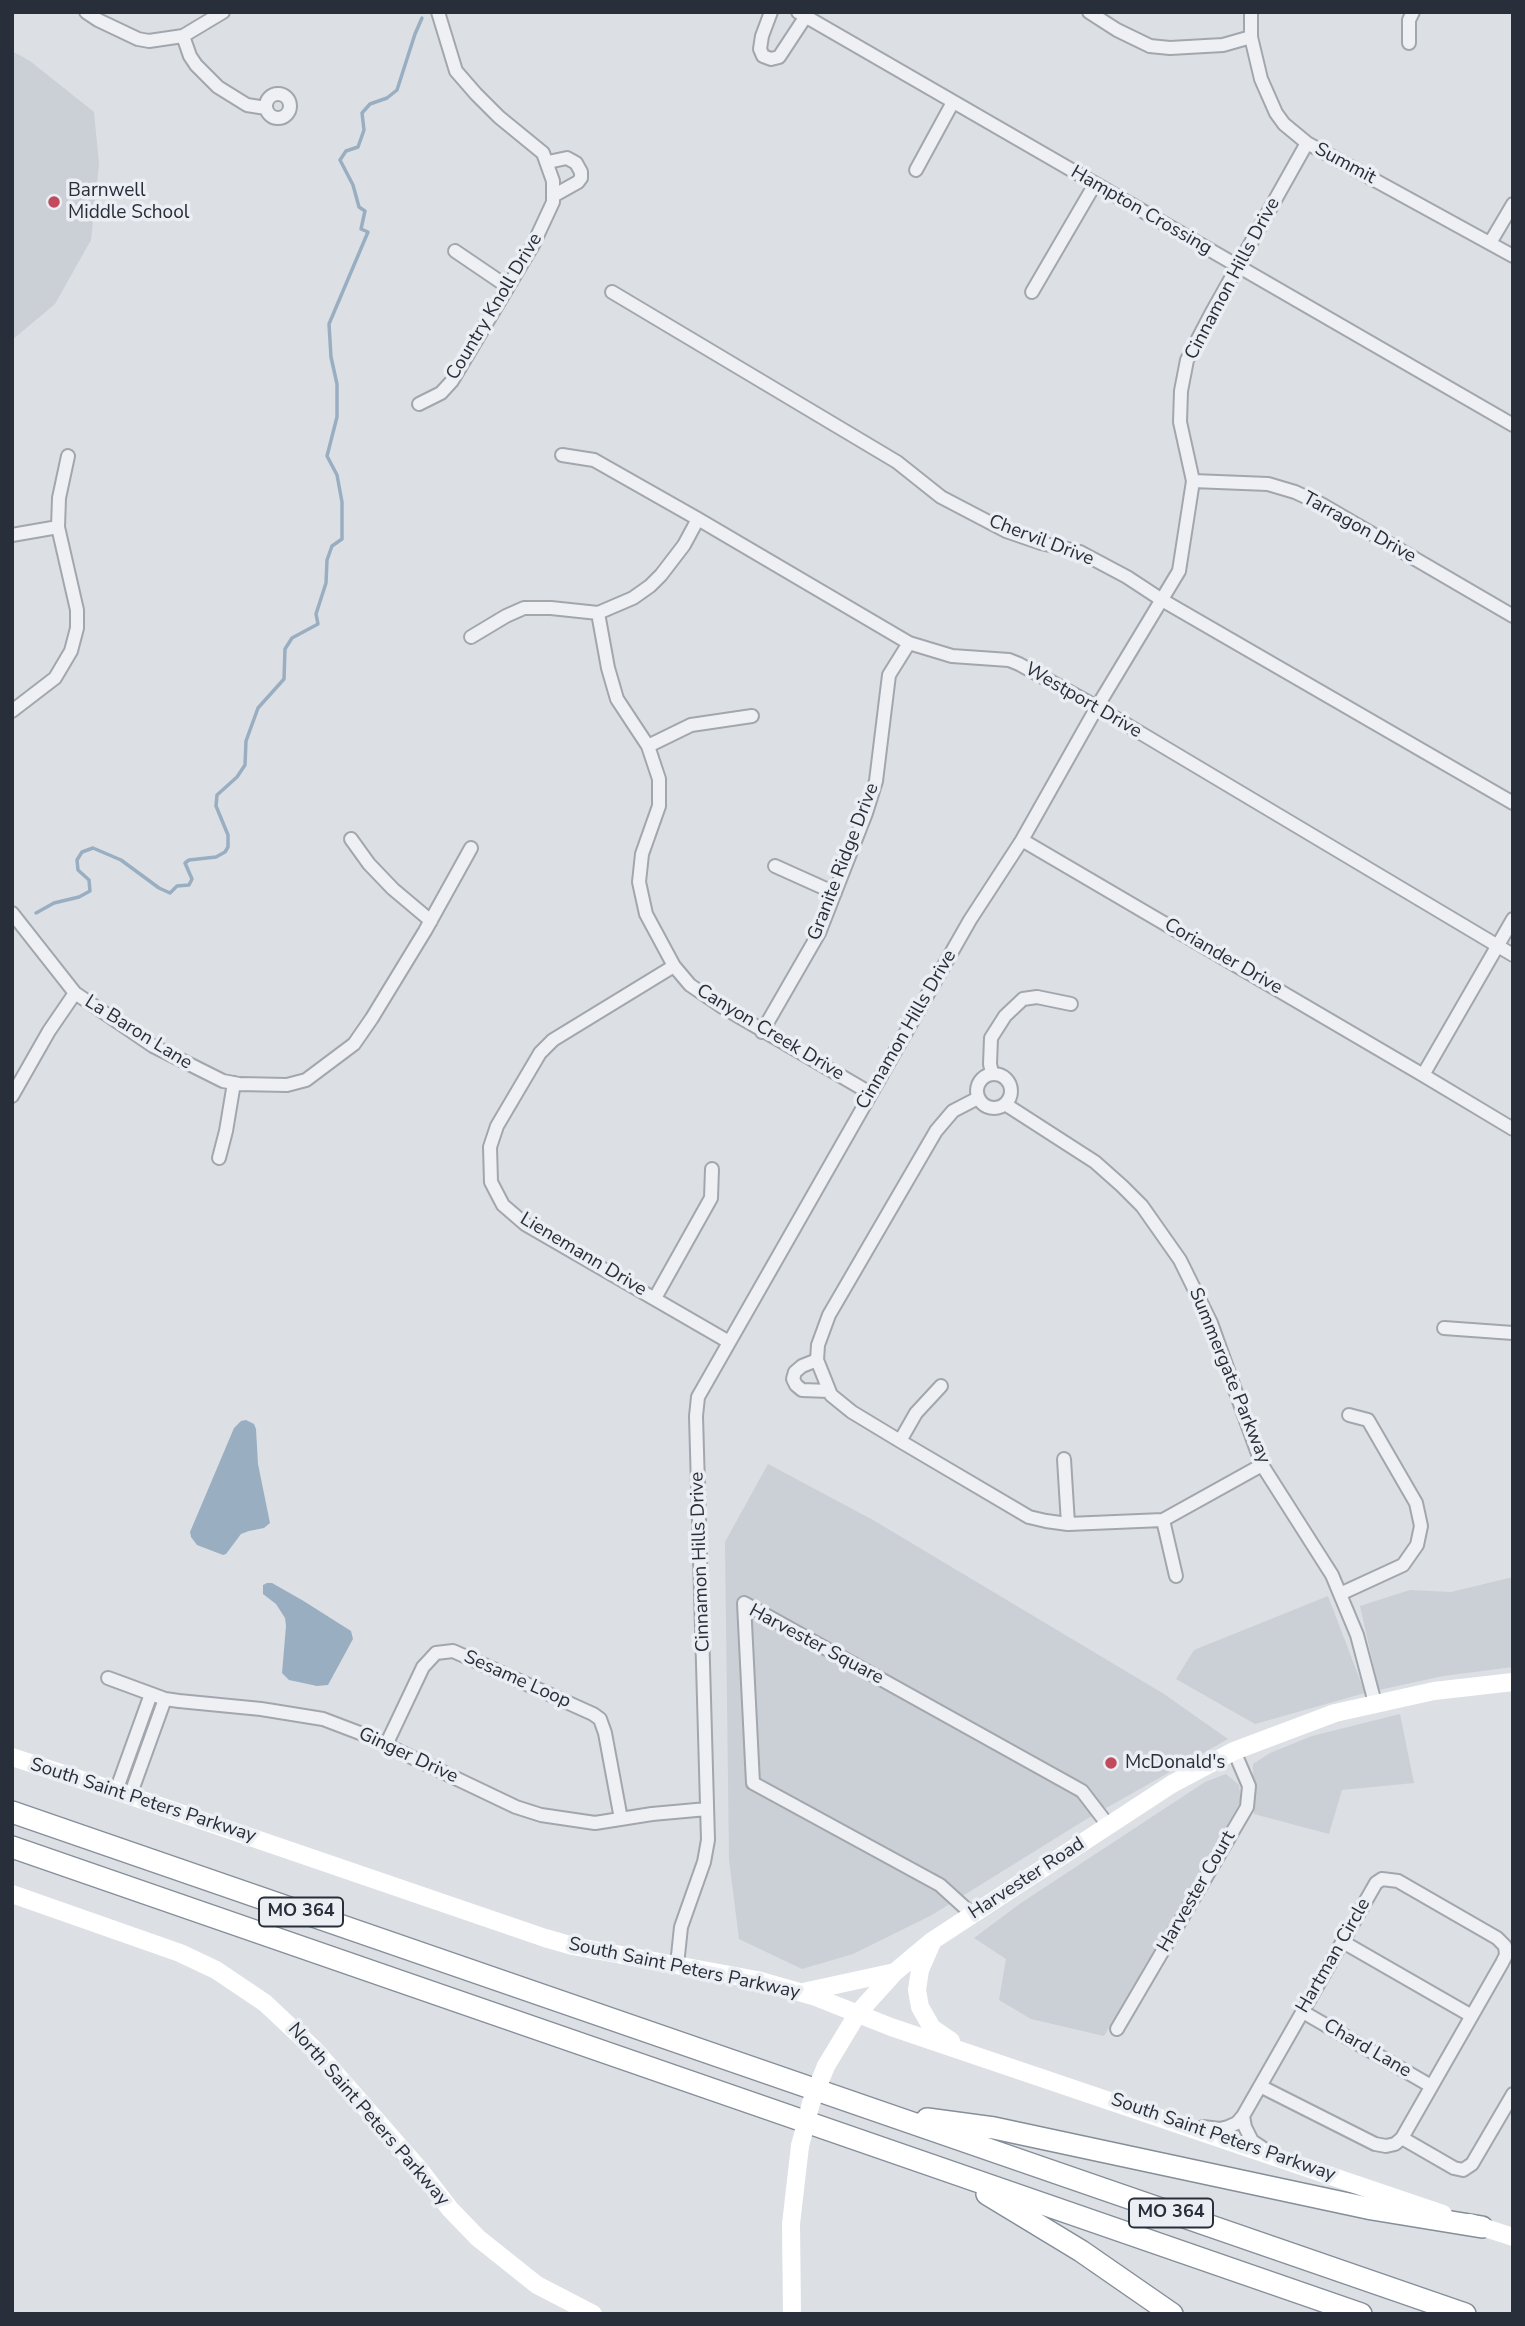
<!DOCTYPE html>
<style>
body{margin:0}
#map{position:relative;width:1525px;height:2326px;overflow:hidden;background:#dce0e5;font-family:"Nunito Sans",sans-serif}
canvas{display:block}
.frame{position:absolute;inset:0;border:14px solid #282e3a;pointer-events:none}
</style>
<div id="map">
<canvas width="1525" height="2326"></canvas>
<div class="frame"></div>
</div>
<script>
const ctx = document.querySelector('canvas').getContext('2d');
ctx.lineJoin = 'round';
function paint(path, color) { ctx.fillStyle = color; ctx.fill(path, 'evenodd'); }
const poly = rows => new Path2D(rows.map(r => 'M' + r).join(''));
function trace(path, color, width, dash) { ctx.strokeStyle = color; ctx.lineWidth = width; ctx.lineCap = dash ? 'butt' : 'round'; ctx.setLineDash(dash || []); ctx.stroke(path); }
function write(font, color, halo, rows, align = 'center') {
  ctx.font = font + ' "Nunito Sans",sans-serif'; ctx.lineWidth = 7; ctx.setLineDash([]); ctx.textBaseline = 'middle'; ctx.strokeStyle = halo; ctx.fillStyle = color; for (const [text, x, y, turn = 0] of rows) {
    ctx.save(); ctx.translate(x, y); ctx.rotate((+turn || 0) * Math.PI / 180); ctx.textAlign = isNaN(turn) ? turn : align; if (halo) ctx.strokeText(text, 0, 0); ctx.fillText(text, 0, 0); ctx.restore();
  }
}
paint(poly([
 [12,51,30,61,94,112,99,164,91,240,55,304,12,340],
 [768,1464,873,1520,1164,1694,1228,1739,1085,1820,932,1915,853,1954,802,1969,739,1939,729,1860,725,1542],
 [1513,1577,1513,1667,1443,1676,1379,1690,1360,1606,1410,1590,1451,1592],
 [1328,1596,1365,1693,1255,1724,1176,1679,1194,1650],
 [1400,1714,1414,1783,1342,1790,1329,1834,1254,1814,1253,1764,1270,1753,1312,1736],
 [1226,1774,1239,1785,1241,1801,1104,2036,1031,2019,999,2000,1006,1959,974,1938,1021,1903,1205,1782]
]), '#cbcfd6');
paint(poly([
 [246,1420,254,1424,256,1429,258,1464,270,1523,264,1528,249,1531,241,1534,226,1554,223,1555,197,1545,191,1537,190,1532,234,1428,241,1421],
 [267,1583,272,1583,302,1600,351,1631,353,1639,328,1685,317,1686,289,1680,282,1673,286,1626,285,1618,276,1604,263,1594,263,1585]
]), '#9aaec2');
trace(poly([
 [36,913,54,903,79,897,90,891,89,880,78,870,77,860,82,852,93,848,121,860,159,888,170,893,177,886,189,885,192,879,185,863,189,860,216,857,225,852,228,847,228,835,216,806,217,795,237,777,245,765,246,741,258,708,284,679,285,649,292,638,318,624,316,614,326,583,327,560,332,546,342,539,342,502,337,475,327,456,337,417,337,384,331,357,329,324,368,232,361,229,365,211,359,207,353,185,340,160,346,151,358,147,364,130,362,113,370,104,387,98,397,90,415,34,422,18]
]), '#9aaec2', 3.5);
const street = poly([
 [86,12,98,20,138,39,149,41,183,36,223,12],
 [771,12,762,36,760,49,763,56,771,59,779,57,806,16],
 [798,12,1513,425],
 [1089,12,1117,30,1150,46,1170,48,1223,45,1251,37],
 [1251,12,1251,37,1261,79,1276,113,1284,124,1307,143,1513,256],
 [183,36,190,56,196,65,218,87,247,105,266,108],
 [1409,43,1409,20,1413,12],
 '266 106a12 12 0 1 1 24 0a12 12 0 1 1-24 0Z',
 [548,162,567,158,576,163,581,172,581,178,578,182,553,196],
 [916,170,953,102],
 [1490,243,1513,204],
 [455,251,508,287],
 [612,292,897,462,941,497,1006,531,1041,543,1080,552,1127,577,1162,600,1513,803],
 [1032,292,1095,184],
 [419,404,441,393,452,381,533,245,553,202,553,181,543,153,499,117,476,94,456,71,438,12],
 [562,455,594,460,698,519,909,643,952,656,1009,660,1019,664,1097,707,1513,955],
 [1193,481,1268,484,1295,492,1321,504,1513,616],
 [12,535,58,527],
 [598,613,608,668,617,699,648,746,659,779,659,806,642,854,639,882,646,914,674,966,690,985,721,1006,870,1093],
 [471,637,506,616,524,608,551,608,598,613,633,598,650,586,661,575,684,545,698,519],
 [12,711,55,678,71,651,77,628,77,610,58,527,59,498,68,456],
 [648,746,691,725,752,716],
 [351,839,369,864,393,889,431,921],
 [1022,840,1423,1075,1513,1129],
 [775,866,835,893],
 [12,913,75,993,153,1046,223,1081,239,1084,287,1085,306,1080,354,1044,372,1018,425,931,471,848],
 [674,966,553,1040,540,1053,497,1126,490,1147,491,1182,503,1205,525,1224,729,1342],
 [762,1032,819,933,866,813,876,781,889,675,909,643],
 [992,1073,990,1064,991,1038,1005,1016,1023,999,1037,997,1071,1004],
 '977 1091a17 17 0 1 1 34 0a17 17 0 1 1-34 0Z',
 [1423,1075,1513,919],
 [12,1096,49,1031,75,993],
 [978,1098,953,1111,936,1131,829,1315,818,1345,817,1360,831,1395,852,1412,900,1441,1029,1517,1046,1521,1068,1524,1163,1520,1262,1465],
 [1005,1104,1095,1162,1122,1186,1142,1206,1180,1260,1211,1323,1262,1465,1332,1575,1357,1635,1375,1703],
 [219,1158,226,1131,234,1083],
 [655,1298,711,1198,712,1169],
 [1444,1328,1513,1333],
 [817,1360,802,1366,795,1372,793,1379,796,1385,802,1390,829,1391],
 [900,1441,916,1413,941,1386],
 [1064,1459,1068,1524],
 [1163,1520,1176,1576],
 [1340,1594,1403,1565,1417,1545,1421,1526,1416,1503,1368,1420,1349,1415],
 [108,1678,165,1699,179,1701,261,1709,323,1719,365,1735,516,1807,541,1815,595,1823,652,1814,707,1809],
 [386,1745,423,1667,436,1653,453,1651,593,1714,600,1719,605,1733,621,1819],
 [116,1791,151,1694],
 [130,1796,165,1699],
 [973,1915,940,1885,753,1783,744,1603,1082,1791,1108,1825],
 [1343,1942,1470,2015],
 [677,1965,681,1927,704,1862,708,1840,696,1416,698,1397,970,920,1022,840,1097,707,1179,571,1193,481,1180,422,1181,391,1187,360,1211,314,1307,143],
 [1303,2012,1431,2086],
 [1117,2029,1247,1807,1249,1786,1234,1751],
 [1243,2116,1245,2127,1252,2141,1264,2149],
 [1203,2127,1220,2129,1228,2127,1237,2123,1243,2116,1376,1883,1382,1879,1398,1881,1497,1938,1505,1946,1506,1955,1502,1963,1402,2138,1395,2144,1386,2146,1375,2144,1260,2086],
 [1402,2138,1454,2168,1463,2170,1472,2164,1513,2094]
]);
const highway = poly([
 [12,1812,1465,2314],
 [12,1847,1361,2314],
 [927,2119,994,2128,1372,2209,1482,2227],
 [987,2194,1081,2251,1172,2314]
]);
trace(street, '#a2a7ae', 16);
trace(highway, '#858e9a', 24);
trace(street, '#eff0f4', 12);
trace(poly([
 [12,1757,116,1791,545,1938,573,1946,757,1980,813,1996,891,2027,1443,2214],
 [12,1894,180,1953,216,1970,265,2003,314,2049,420,2170,450,2209,478,2238,537,2285,593,2314],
 [931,1945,920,1970,917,1990,920,2007,932,2028,951,2041],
 [803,1992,895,1972],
 [826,2066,858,2013,895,1972,932,1941,1172,1784,1234,1751,1335,1713,1434,1691,1513,1682],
 [1470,2223,1513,2237],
 [792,2314,791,2224,800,2146]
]), '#fff', 18);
trace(highway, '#fff', 21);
trace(poly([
 [800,2146,811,2103,826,2066]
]), '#fff', 18);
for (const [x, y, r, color] of [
 [54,202,7,"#c14b5d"],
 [1111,1763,7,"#c14b5d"]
]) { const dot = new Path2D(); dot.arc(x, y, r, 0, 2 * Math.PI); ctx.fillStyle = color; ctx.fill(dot); trace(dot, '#ebeff3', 2.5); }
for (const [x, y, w] of [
 [301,1912,84],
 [1171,2213,84]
]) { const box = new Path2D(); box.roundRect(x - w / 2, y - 14.5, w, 29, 5); ctx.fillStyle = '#ebeff3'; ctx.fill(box); trace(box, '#282e3a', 2); }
write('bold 18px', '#282e3a', null, [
 ["MO 364",301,1912],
 ["MO 364",1171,2213]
]);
write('19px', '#282e3a', '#ebeff3', [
 ["Summit",1345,164,28],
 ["Hampton Crossing",1141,211,30],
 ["Cinnamon Hills Drive",1233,279,-62],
 ["Country Knoll Drive",495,307,-59],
 ["Tarragon Drive",1359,528,29],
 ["Chervil Drive",1041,541,21],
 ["Westport Drive",1083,701,30],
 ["Granite Ridge Drive",844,862,-69],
 ["Coriander Drive",1223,957,30],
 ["Cinnamon Hills Drive",907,1030,-60],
 ["La Baron Lane",138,1033,32],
 ["Canyon Creek Drive",770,1033,31],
 ["Lienemann Drive",583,1255,31],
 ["Summergate Parkway",1229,1376,68],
 ["Cinnamon Hills Drive",701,1562,-92],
 ["Harvester Square",816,1645,28],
 ["Sesame Loop",517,1680,24],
 ["Ginger Drive",408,1756,25],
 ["South Saint Peters Parkway",143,1801,18],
 ["Harvester Road",1027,1879,-33],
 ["Harvester Court",1197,1892,-60],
 ["Hartman Circle",1334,1956,-60],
 ["South Saint Peters Parkway",684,1969,12],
 ["Chard Lane",1367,2049,30],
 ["North Saint Peters Parkway",368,2115,49],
 ["South Saint Peters Parkway",1223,2138,19]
]);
write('19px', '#282e3a', '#ebeff3', [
 ["Barnwell",68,191],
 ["Middle School",68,213],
 ["McDonald's",1125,1763]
], 'left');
</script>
